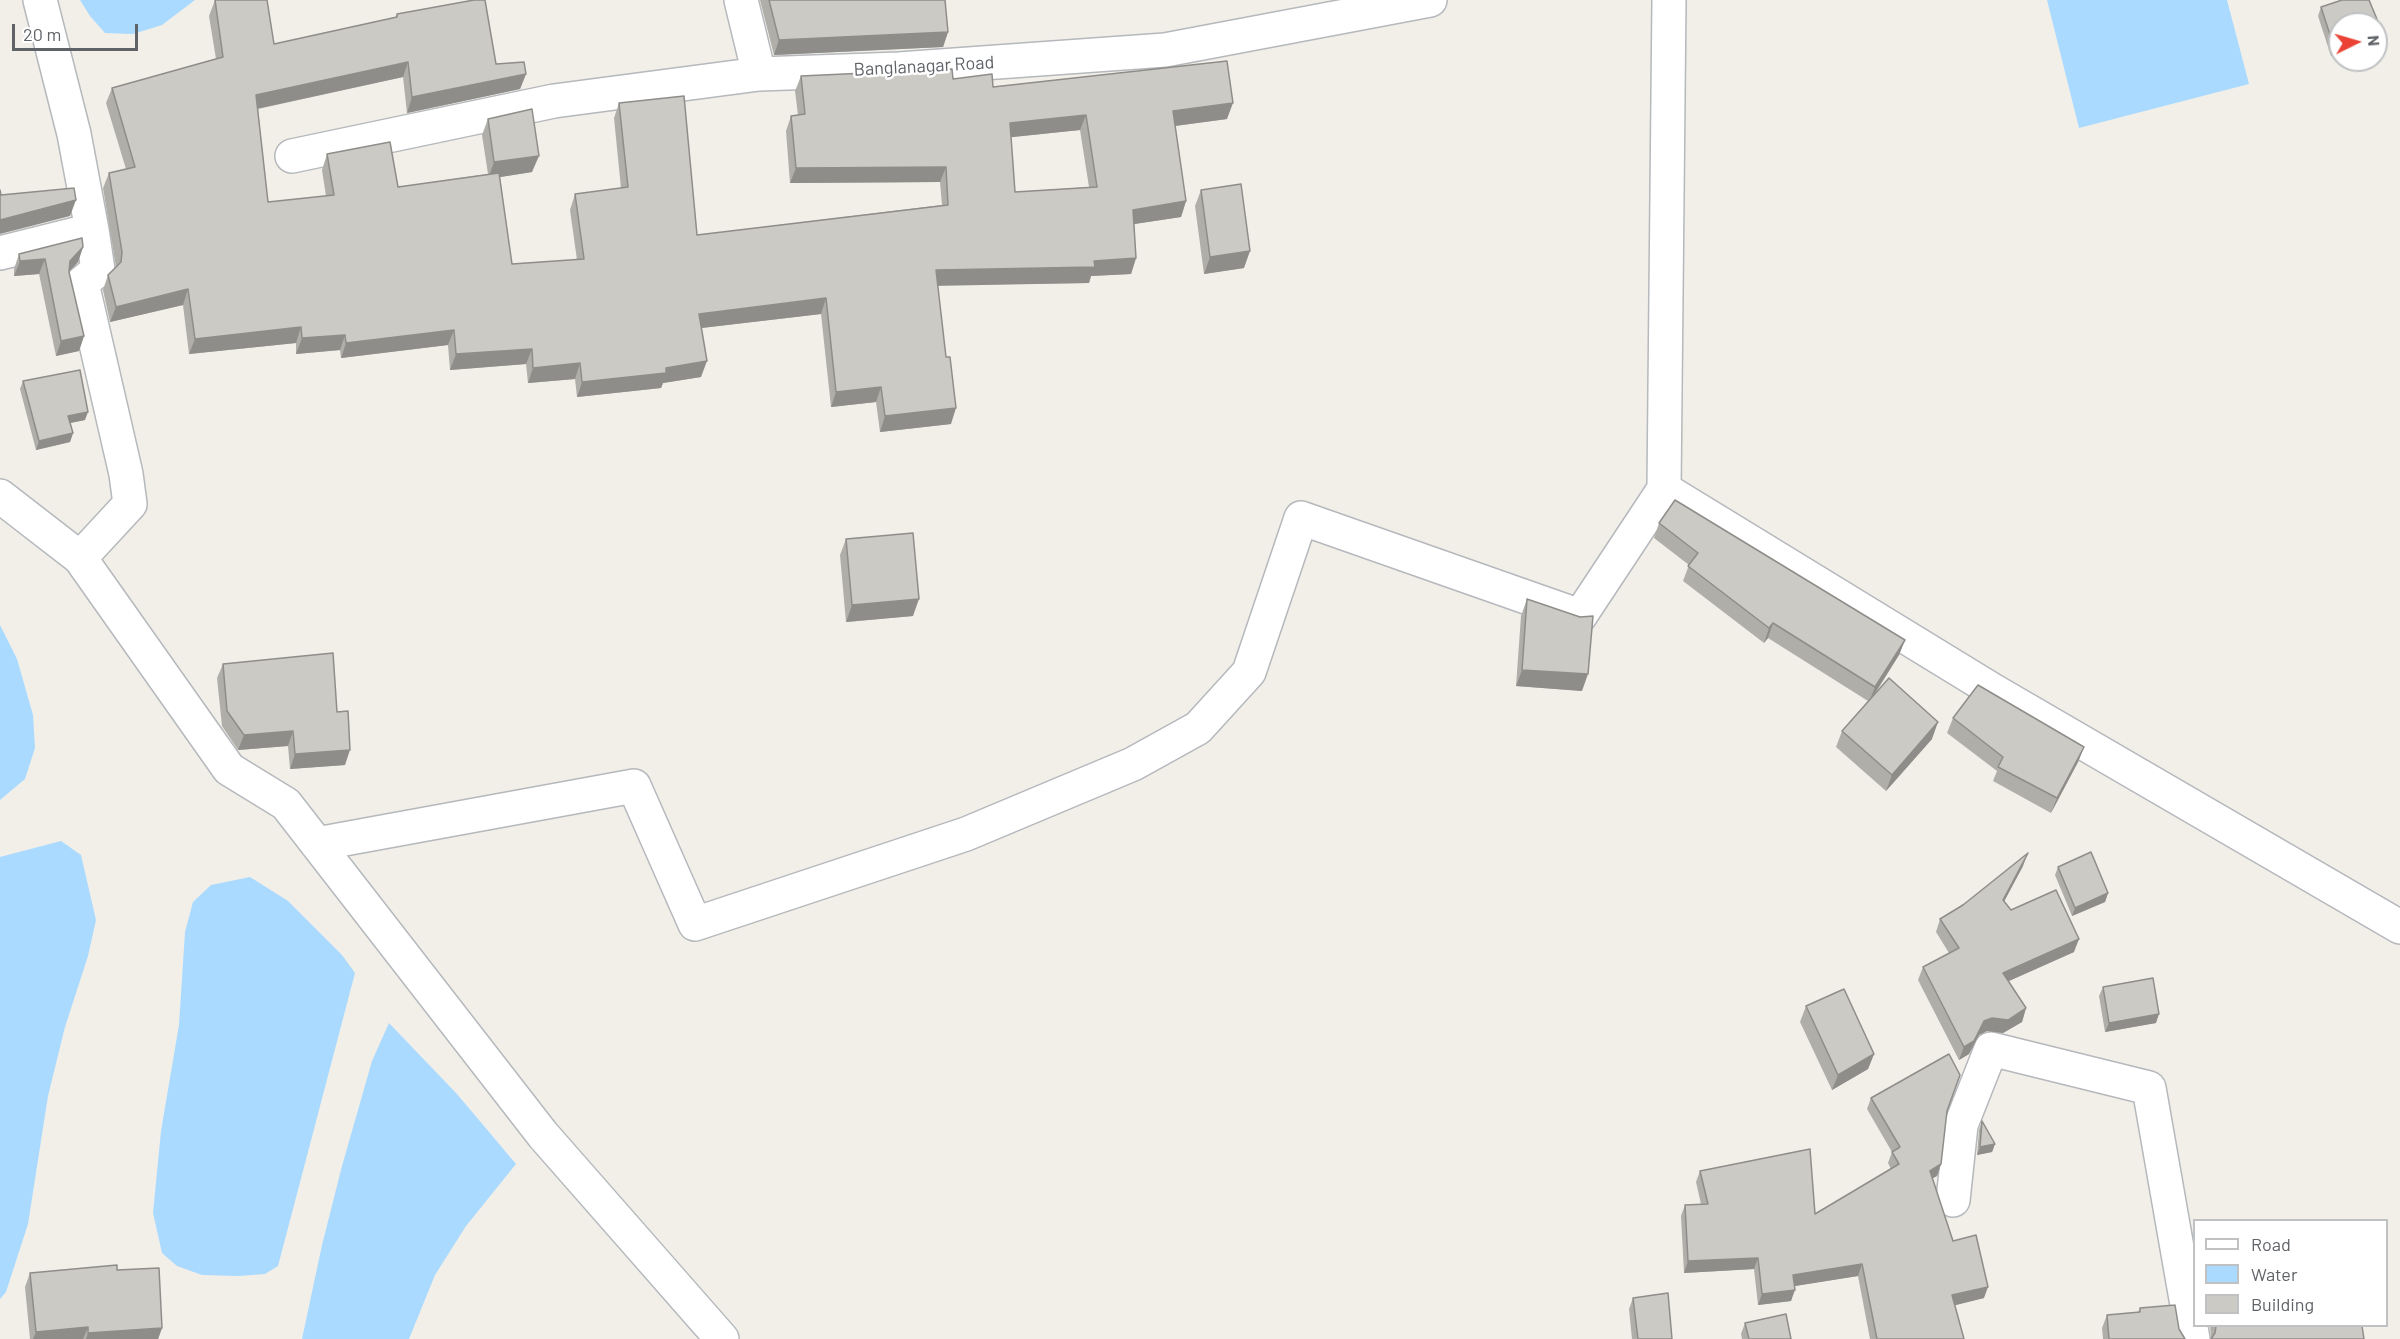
<!DOCTYPE html>
<style>
body{margin:0}
#map{position:relative;width:2400px;height:1339px;overflow:hidden;background:#f1efe8;font-family:Barlow,sans-serif}
canvas{display:block}
.legend{position:absolute;left:2193px;top:1219px;width:195px;height:108px;box-sizing:border-box;background:#fff;border:2px solid #bfc1c3;margin:0;padding:8px 10px;list-style:none;font-size:18px;color:#5f6368}
.legend li{display:flex;align-items:center;gap:12px;height:30px}
.legend b{width:30px;border:2px solid #bfc1c3}
.north{position:absolute;left:2328px;top:12px;width:60px;height:60px;box-sizing:border-box;background:#fff;border:2px solid #bfc1c3;border-radius:50%;rotate:85deg;font-size:16px;font-weight:700;line-height:24px;text-align:center;color:#5f6368}
.north::after{content:'';display:block;margin:auto;width:21px;height:27px;background:#ea4335;clip-path:polygon(50% 0,100% 100%,50% 72%,0 100%)}
.scale{position:absolute;left:12px;top:24px;width:126px;height:27px;box-sizing:border-box;border:3px solid #5f6368;border-top:0;padding-left:8px;font-size:18px;line-height:21px;white-space:nowrap;color:#5f6368;-webkit-text-stroke:4px #fff;paint-order:stroke}
</style>
<div id="map">
<canvas width="2400" height="1339"></canvas>
<ul class="legend">
<li><b style="height:8px;background:#fff"></b>Road</li>
<li><b style="height:16px;background:#aadaff"></b>Water</li>
<li><b style="height:16px;background:#cccac5"></b>Building</li>
</ul>
<div class="north">N</div>
<div class="scale">20 m</div>
</div>
<script>
const ctx = document.querySelector('canvas').getContext('2d');
ctx.lineJoin = 'round';
function paint(path, color) { ctx.fillStyle = color; ctx.fill(path, 'evenodd'); }
const poly = rows => new Path2D(rows.map(r => 'M' + r).join(''));
function trace(path, color, width, dash) { ctx.strokeStyle = color; ctx.lineWidth = width; ctx.lineCap = dash ? 'butt' : 'round'; ctx.setLineDash(dash || []); ctx.stroke(path); }
function write(font, color, halo, rows, align = 'center') {
  ctx.font = font + ' Barlow,sans-serif'; ctx.lineWidth = 5; ctx.setLineDash([]); ctx.textBaseline = 'middle'; ctx.strokeStyle = halo; ctx.fillStyle = color; for (const [text, x, y, turn = 0] of rows) {
    ctx.save(); ctx.translate(x, y); ctx.rotate((+turn || 0) * Math.PI / 180); ctx.textAlign = isNaN(turn) ? turn : align; if (halo) ctx.strokeText(text, 0, 0); ctx.fillText(text, 0, 0); ctx.restore();
  }
}
paint(poly([
 [80,0,195,0,162,25,133,34,105,33,90,16],
 [2047,0,2227,0,2249,84,2079,128],
 [0,625,17,659,33,715,35,748,25,779,0,800],
 [61,841,81,855,96,920,88,956,65,1027,48,1096,28,1224,6,1292,0,1299,0,857],
 [250,877,288,901,342,955,355,973,278,1266,265,1274,239,1276,202,1275,177,1266,162,1253,153,1213,161,1131,179,1025,185,932,193,902,211,885],
 [389,1023,457,1094,516,1164,466,1226,435,1275,409,1339,302,1339,322,1245,342,1166,372,1061]
]), '#aadaff');
const minor = poly([
 [741,0,759,74,899,69,1165,50,1430,0],
 [1669,0,1664,489,1994,691,2400,927],
 [292,156,554,101,759,74],
 [0,253,92,230,74,134,40,0],
 [0,496,80,558,229,769,286,804,543,1135,722,1339],
 [80,558,130,504,126,474,82,283,98,270,92,230],
 [317,844,634,786,695,924,966,834,1133,764,1198,728,1249,672,1301,518,1580,616,1664,489],
 [1953,1200,1961,1125,1991,1049,2149,1088,2193,1339]
]);
trace(minor, '#b5b8bc', 36);
trace(minor, '#fff', 33);
paint(poly([
 [215,0,274,44,395,18,397,14,496,64,526,74,520,89,407,113,403,77,258,109,268,202,326,196,322,170,327,154,398,187,488,174,482,135,488,119,532,172,500,177,512,264,577,260,570,210,575,194,621,188,614,118,619,103,697,235,942,205,940,182,790,183,786,131,791,116,798,115,795,91,801,76,953,79,993,87,1227,119,1175,126,1186,201,1181,217,1134,224,1136,258,1131,274,1091,276,1089,283,937,285,951,424,880,432,876,402,831,407,821,314,701,328,701,377,663,383,661,388,577,397,575,379,528,383,526,364,450,370,448,345,341,358,340,350,296,354,296,343,189,354,183,305,110,322,103,290,108,275,116,267,103,188,109,173,126,169,106,103,112,88,216,59,209,16],
 [1080,130,1089,187,1015,192,1011,137],
 [760,0,945,0,948,32,943,47,774,55],
 [2321,7,2379,24,2376,33,2376,24,2340,24,2340,53,2331,56,2318,16],
 [1201,190,1244,268,1204,274,1195,206],
 [83,247,78,262,69,272,84,336,79,351,56,356,39,274,14,276,14,269,19,254],
 [23,381,85,420,70,423,73,433,70,442,36,450,20,389],
 [1659,523,1905,640,1899,655,1875,694,1932,739,1886,791,1836,747,1842,731,1868,701,1768,638,1764,643,1683,581,1689,565,1654,538],
 [846,539,913,616,846,622,840,555],
 [1527,599,1582,691,1516,686,1521,616],
 [223,664,337,712,345,765,290,769,288,746,238,750,222,726,217,678],
 [1953,718,2084,747,2078,762,2051,813,1993,781,1997,771,1947,733],
 [2023,866,2004,901,2011,910,2074,952,2008,981,2026,1008,2022,1022,2003,1033,1987,1031,1979,1035,1969,1054,1959,1060,1918,980,1923,967,1949,953,1936,932,1940,919],
 [2058,867,2108,893,2105,902,2072,916,2055,875],
 [2103,987,2156,1023,2105,1032,2099,996],
 [1806,1006,1874,1054,1868,1069,1832,1090,1800,1022],
 [1871,1098,1946,1112,1941,1164,1937,1176,1932,1178,1953,1241,1984,1298,1955,1305,1964,1339,1870,1339,1858,1276,1794,1286,1791,1301,1758,1305,1754,1269,1684,1273,1681,1216,1685,1205,1701,1204,1696,1182,1700,1171,1815,1214,1891,1169,1888,1163,1892,1152,1867,1109],
 [1982,1121,1995,1144,1992,1152,1977,1155,1979,1130],
 [117,1270,162,1328,158,1339,30,1339,25,1287,30,1273],
 [1633,1298,1672,1339,1632,1339,1629,1309],
 [2140,1308,2179,1329,2185,1339,2103,1339,2102,1328,2107,1315,2138,1312],
 [1745,1323,1791,1339,1742,1339,1741,1334],
 [2210,1326,2362,1326,2211,1338]
]), '#afaea9');
paint(poly([
 [948,32,943,47,774,55,779,40],
 [2340,45,2340,53,2331,56,2334,47],
 [408,62,403,77,251,110,256,95],
 [526,74,520,89,407,113,412,97],
 [1233,103,1227,119,1167,127,1173,111],
 [1086,115,1080,130,1004,138,1010,123],
 [539,156,532,172,488,179,494,162],
 [946,167,940,182,790,183,796,168],
 [76,200,70,216,0,234,0,220],
 [1186,201,1181,217,1128,225,1133,210],
 [83,247,78,262,65,276,70,261],
 [1250,251,1244,268,1204,274,1210,257],
 [1136,258,1131,274,1091,276,1089,283,930,286,936,270],
 [45,259,39,274,14,276,20,261],
 [188,289,183,305,110,322,116,307],
 [826,298,821,314,693,329,699,314],
 [301,327,296,343,189,354,195,339],
 [454,330,448,345,341,358,346,343],
 [345,335,340,350,296,354,302,338],
 [84,336,79,351,56,356,61,341],
 [532,349,526,364,450,370,456,354],
 [707,361,701,377,663,383,661,388,577,397,582,382],
 [580,363,575,379,528,383,533,368],
 [881,387,876,402,831,407,836,392],
 [956,408,951,424,880,432,885,416],
 [88,412,85,420,65,424,68,416],
 [73,433,70,442,36,450,39,441],
 [919,599,913,616,846,622,852,605],
 [1773,623,1768,638,1764,643,1769,628],
 [1905,640,1899,655,1869,702,1875,687],
 [1522,670,1588,674,1582,691,1516,686],
 [1938,722,1932,739,1886,791,1892,775],
 [293,731,288,746,238,750,244,735],
 [2084,747,2078,762,2051,813,2057,798],
 [350,750,345,765,290,769,295,754],
 [2028,853,2023,866,1998,913,2003,900],
 [2108,893,2105,902,2072,916,2075,908],
 [2079,939,2074,952,1998,986,2003,973],
 [2026,1008,2022,1022,2003,1033,1987,1031,1979,1035,1969,1054,1959,1060,1964,1047,1984,1021,1992,1018],
 [2159,1014,2156,1023,2105,1032,2109,1023],
 [1874,1054,1868,1069,1832,1090,1838,1075],
 [1995,1144,1992,1152,1977,1155,1980,1147],
 [1941,1164,1937,1176,1926,1182,1930,1171],
 [1758,1258,1754,1269,1684,1273,1688,1261],
 [1862,1264,1858,1276,1789,1287,1793,1275],
 [1988,1287,1984,1298,1948,1307,1952,1295],
 [1795,1290,1791,1301,1758,1305,1762,1294],
 [88,1327,83,1339,33,1339,36,1332],
 [162,1328,158,1339,86,1339,88,1333]
]), '#8f8d8a');
const building = poly([
 [215,0,267,0,274,44,397,17,397,14,474,0,485,0,496,64,524,62,526,74,412,97,408,62,256,95,268,202,334,195,327,154,390,142,398,187,499,173,512,264,584,259,575,194,628,187,619,103,684,96,697,235,948,205,946,167,796,168,791,116,805,114,801,76,952,69,953,79,992,74,993,87,1227,61,1233,103,1173,111,1186,201,1133,210,1136,258,1094,261,1095,267,936,270,946,357,950,357,956,408,885,416,881,387,836,392,826,298,699,314,707,361,666,368,666,373,582,382,580,363,533,368,532,349,456,354,454,330,346,343,345,335,302,338,301,327,195,339,188,289,116,307,108,275,121,262,122,252,109,173,135,167,112,88,223,57,215,0],
 [1086,115,1097,187,1015,192,1010,123,1086,115],
 [769,0,945,0,948,32,779,40,769,0],
 [2342,0,2369,0,2379,24,2376,26,2376,24,2340,24,2340,45,2334,47,2321,7,2342,0],
 [532,109,539,156,494,162,488,119,532,109],
 [1241,184,1250,251,1210,257,1201,190,1241,184],
 [74,188,76,200,0,220,0,190,1,195,74,188],
 [82,238,83,247,70,261,69,272,84,336,61,341,45,259,20,261,19,254,82,238],
 [80,370,88,412,68,416,73,433,39,441,23,381,80,370],
 [1675,500,1905,640,1875,687,1773,623,1769,628,1688,566,1698,553,1659,523,1675,500],
 [913,533,919,599,852,605,846,539,913,533],
 [1527,599,1580,617,1593,616,1588,674,1522,670,1527,599],
 [333,653,337,712,348,711,350,750,295,754,293,731,244,735,227,711,223,664,333,653],
 [1889,678,1938,722,1892,775,1842,731,1889,678],
 [1978,685,2084,747,2057,798,1998,767,2003,757,1953,718,1978,685],
 [2091,852,2108,893,2075,908,2058,867,2091,852],
 [2028,853,2003,900,2011,910,2056,890,2079,939,2003,973,2026,1008,2008,1020,1992,1018,1984,1021,1974,1041,1964,1047,1923,967,1959,948,1940,919,1963,905,2028,853],
 [2153,978,2159,1014,2109,1023,2103,987,2153,978],
 [1844,989,1874,1054,1838,1075,1806,1006,1844,989],
 [1949,1054,1960,1075,1947,1111,1941,1164,1930,1171,1953,1241,1976,1235,1988,1287,1952,1295,1964,1339,1877,1339,1862,1264,1793,1275,1795,1290,1762,1294,1758,1258,1688,1261,1685,1205,1708,1204,1700,1171,1810,1149,1815,1214,1899,1164,1892,1152,1900,1147,1871,1098,1949,1054],
 [1982,1121,1995,1144,1980,1147,1982,1121],
 [117,1265,117,1270,159,1268,162,1328,88,1333,88,1327,36,1332,30,1273,117,1265],
 [1668,1293,1672,1339,1638,1339,1633,1298,1668,1293],
 [2175,1305,2179,1329,2185,1339,2109,1339,2107,1315,2140,1312,2140,1308,2175,1305],
 [1786,1314,1791,1339,1749,1339,1745,1323,1786,1314],
 [2216,1326,2362,1326,2364,1339,2211,1339,2215,1333,2216,1326]
]);
paint(building, '#cccac5');
trace(building, '#8f8d8a', 1.5);
write('18px', '#5f6368', '#fff', [
 ["Banglanagar Road",924,66,-3]
]);
</script>
